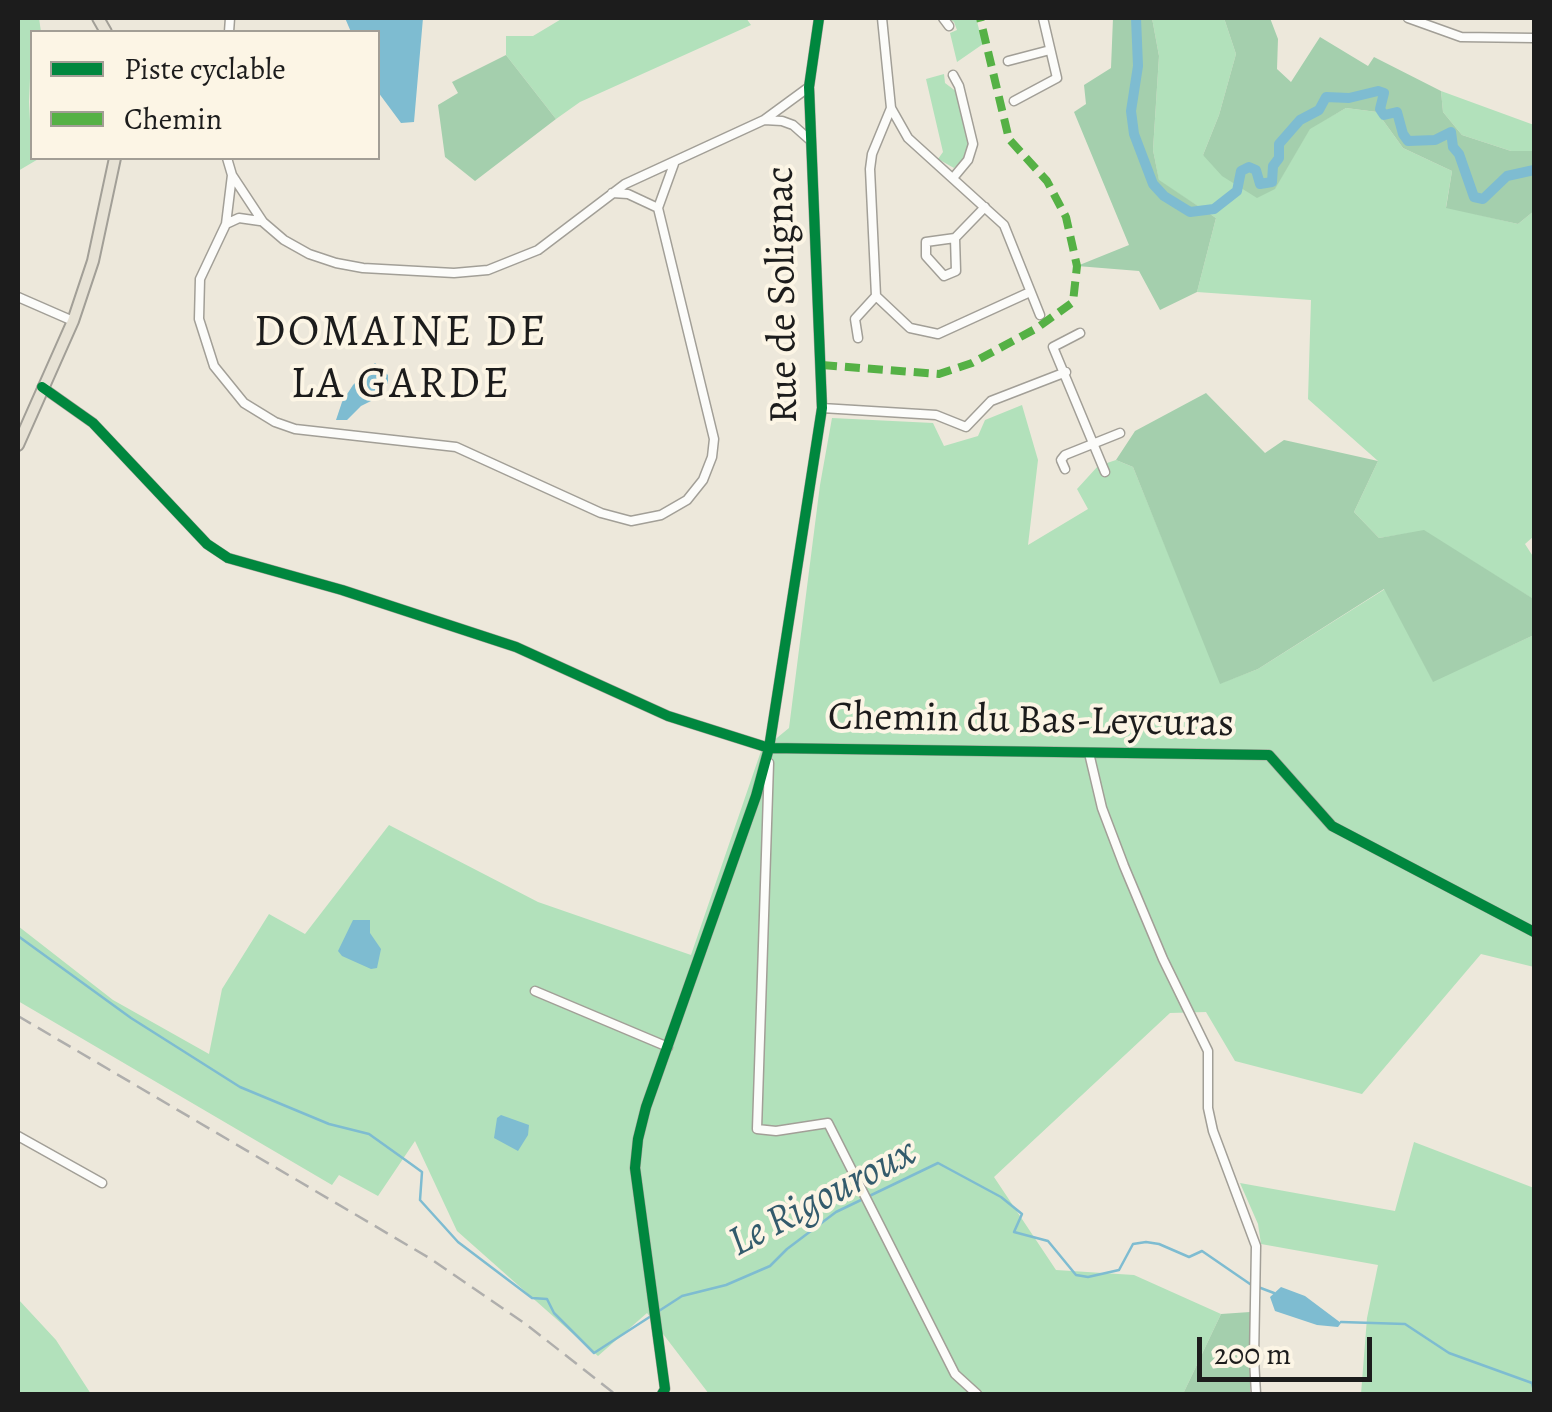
<!DOCTYPE html>
<style>
body{margin:0}
#map{position:relative;width:1552px;height:1412px;overflow:hidden;background:#ede8db;font-family:Alegreya,serif}
canvas{display:block}
.frame{position:absolute;inset:0;border:20px solid #1c1c1c;pointer-events:none}
.legend{position:absolute;left:30px;top:30px;width:350px;height:130px;box-sizing:border-box;background:#fcf5e5;border:2px solid #a29e95;margin:0;padding:12px 18px;list-style:none;font-size:30px;color:#1c1c1c}
.legend li{display:flex;align-items:center;gap:20px;height:50px}
.legend b{width:50px;border:2px solid #a29e95}
.scale{position:absolute;left:1197px;top:1337px;width:175px;height:45px;box-sizing:border-box;border:5px solid #1c1c1c;border-top:0;padding-left:12px;font-size:30px;line-height:35px;white-space:nowrap;color:#1c1c1c;-webkit-text-stroke:8px #fcf5e5;paint-order:stroke}
</style>
<div id="map">
<canvas width="1552" height="1412"></canvas>
<div class="frame"></div>
<ul class="legend">
<li><b style="height:12px;background:#00873e"></b>Piste cyclable</li>
<li><b style="height:12px;background:#55b145"></b>Chemin</li>
</ul>
<div class="scale">200 m</div>
</div>
<script>
const ctx = document.querySelector('canvas').getContext('2d');
ctx.lineJoin = 'round';
function paint(path, color) { ctx.fillStyle = color; ctx.fill(path, 'evenodd'); }
const poly = rows => new Path2D(rows.map(r => 'M' + r).join(''));
function trace(path, color, width, dash) { ctx.strokeStyle = color; ctx.lineWidth = width; ctx.lineCap = dash ? 'butt' : 'round'; ctx.setLineDash(dash || []); ctx.stroke(path); }
function write(font, color, halo, rows, align = 'center') {
  ctx.font = font + ' Alegreya,serif'; ctx.lineWidth = 8; ctx.setLineDash([]); ctx.textBaseline = 'middle'; ctx.strokeStyle = halo; ctx.fillStyle = color; for (const [text, x, y, turn = 0] of rows) {
    ctx.save(); ctx.translate(x, y); ctx.rotate((+turn || 0) * Math.PI / 180); ctx.textAlign = isNaN(turn) ? turn : align; if (halo) ctx.strokeText(text, 0, 0); ctx.fillText(text, 0, 0); ctx.restore();
  }
}
paint(poly([
 [18,18,39,18,41,32,32,32,29,102,32,158,40,158,18,171],
 [563,18,746,18,751,25,580,102,556,119,506,55,506,36,533,36],
 [948,18,976,18,983,44,957,62,950,33,957,30,954,22],
 [1152,18,1224,18,1236,54,1219,115,1203,155,1275,188,1310,128,1346,108,1377,112,1403,148,1452,171,1446,207,1518,224,1534,211,1534,536,1525,544,1534,558,1533,599,1424,531,1379,538,1354,512,1378,461,1308,399,1311,300,1197,292,1216,218,1159,181,1153,150,1159,56],
 [944,74,945,83,957,92,969,143,967,156,954,168,938,159,943,152,926,79],
 [1441,91,1534,125,1534,151,1511,151,1462,135,1443,112],
 [1022,405,1038,460,1028,545,1088,509,1077,489,1098,466,1116,460,1133,467,1221,683,1258,669,1385,589,1433,681,1534,635,1534,967,1481,954,1362,1094,1235,1061,1206,1012,1170,1013,994,1177,1056,1270,1134,1275,1221,1314,1183,1394,709,1394,647,1313,598,1356,457,1231,415,1141,378,1196,339,1175,332,1185,18,1001,18,926,113,1000,209,1054,222,989,269,914,305,934,389,825,538,902,691,955,761,751,789,728,820,485,832,418,933,423,944,446,978,436,985,420],
 [1414,1142,1534,1188,1534,1394,1361,1394,1367,1318,1378,1265,1261,1244,1258,1224,1240,1183,1395,1211],
 [18,1299,56,1340,91,1394,18,1394]
]), '#b2e1bb');
paint(poly([
 [1113,18,1152,18,1159,56,1153,150,1159,180,1216,218,1197,292,1160,310,1139,271,1077,266,1129,245,1074,112,1086,104,1084,85,1111,68],
 [1224,18,1270,18,1278,39,1277,69,1291,82,1320,37,1368,66,1374,57,1441,91,1443,112,1462,135,1511,151,1534,151,1534,211,1518,224,1446,208,1452,171,1403,148,1377,112,1346,108,1310,129,1275,189,1257,198,1222,176,1203,155,1219,115,1236,54],
 [506,55,556,119,475,181,445,157,438,105,458,93,452,82],
 [1206,393,1265,453,1284,440,1378,461,1354,512,1379,538,1424,530,1532,598,1534,596,1534,635,1433,682,1384,589,1258,669,1220,684,1133,467,1116,460,1135,431],
 [1250,1312,1250,1394,1183,1394,1221,1314]
]), '#a4cfad');
paint(poly([
 [345,18,423,18,414,122,401,123,378,92,378,32,351,32],
 [375,363,388,375,388,383,377,398,361,406,347,420,336,420,342,402,353,385],
 [353,920,370,920,370,933,381,949,377,968,371,969,342,956,338,951],
 [501,1115,529,1125,528,1135,518,1151,494,1138,497,1118],
 [1281,1287,1305,1296,1341,1323,1338,1327,1317,1325,1275,1311,1270,1297]
]), '#7ebcd1');
trace(poly([
 [18,936,131,1018,240,1087,329,1124,369,1134,411,1164,422,1172,420,1200,458,1242,532,1298,547,1299,554,1313,594,1353,682,1296,726,1285,770,1266,787,1249,836,1212,938,1163,1001,1197,1022,1214,1014,1232,1048,1241,1076,1275,1088,1277,1119,1270,1133,1244,1146,1242,1159,1244,1189,1257,1202,1251,1250,1284],
 [1258,1287,1274,1293],
 [1341,1322,1405,1324,1449,1353,1532,1383,1534,1391]
]), '#7ebcd1', 2.5);
trace(poly([
 [1136,18,1138,66,1131,111,1134,134,1153,184,1164,196,1190,212,1214,209,1237,191,1241,171,1249,167,1256,170,1260,184,1272,182,1273,166,1279,158,1279,144,1300,120,1319,110,1326,97,1349,98,1378,91,1384,93,1380,109,1384,115,1397,112,1403,134,1408,141,1435,140,1451,132,1453,147,1459,154,1474,197,1483,199,1507,176,1534,170]
]), '#7ebcd1', 10);
const minor = poly([
 [882,18,891,108,908,138,1004,225,1040,315],
 [943,18,949,26],
 [1408,18,1461,37,1534,38],
 [229,32,230,18],
 [1008,61,1050,50],
 [809,87,764,120,782,121,793,125,811,141],
 [1014,101,1057,78,1043,18],
 [891,108,872,154,870,169,876,296,910,328,938,334,1030,292],
 [227,158,232,175,263,222,284,240,309,254,336,263,363,268,454,273,488,270,538,250,625,184,764,120],
 [232,175,226,224,239,218,260,221],
 [953,178,968,160,973,144,959,86,953,75],
 [612,193,628,194,658,208,675,161],
 [226,224,200,279,199,319,214,366,244,403,275,422,295,429,456,447,601,513,631,521,661,515,687,500,703,480,712,457,714,439,658,208],
 [955,238,956,271,944,276,926,256,926,242,955,238,985,207],
 [18,297,73,321],
 [1080,333,1053,347,1105,472],
 [858,338,855,319,876,296],
 [42,387,93,423,207,544,228,558,342,590,516,647,668,716,769,748,1269,755,1332,826,1534,932],
 [822,408,936,415,966,427,991,401,1066,372],
 [1065,469,1061,460,1065,455,1120,433],
 [1089,753,1102,808,1124,866,1163,959,1208,1051,1208,1108,1213,1131,1256,1246,1254,1359,1256,1394],
 [769,763,757,1129,776,1131,828,1123,955,1374,977,1394],
 [535,991,668,1047],
 [18,1136,102,1183],
 [662,1394,665,1389,635,1168,638,1139,646,1107,756,796,769,748,822,408,809,87,819,18]
]);
const major = poly([
 [98,18,106,32],
 [18,445,73,321,93,261,115,158]
]);
trace(minor, '#a29f97', 11);
trace(major, '#a29f97', 14);
trace(minor, '#fcfcfa', 8);
trace(major, '#e7e2d5', 10);
trace(poly([
 [18,1016,431,1259,527,1325,615,1394]
]), '#afaeac', 2.5, [15, 8]);
trace(poly([
 [822,365,939,374,972,363,1037,328,1073,302,1077,266,1066,217,1047,181,1009,139,980,18]
]), '#55b145', 8, [15, 8]);
trace(poly([
 [42,387,93,423,207,544,228,558,342,590,516,647,668,716,769,748,1269,755,1332,826,1534,932],
 [662,1394,665,1389,635,1168,638,1139,646,1107,756,796,769,748,822,408,809,87,819,18]
]), '#00873e', 10);
write('40px', '#1c1c1c', '#fcf5e5', [
 ["Rue de Solignac",784,295,-91],
 ["Chemin du Bas-Leycuras",1031,722,1]
]);
write('italic 42px', '#335b6c', '#fcf5e5', [
 ["Le Rigouroux",823,1199,-28]
]);
ctx.letterSpacing = '2.5px';
write('45px', '#1c1c1c', '#fcf5e5', [
 ["DOMAINE DE",401,334],
 ["LA GARDE",401,386]
]);
ctx.letterSpacing = '0px';
</script>
